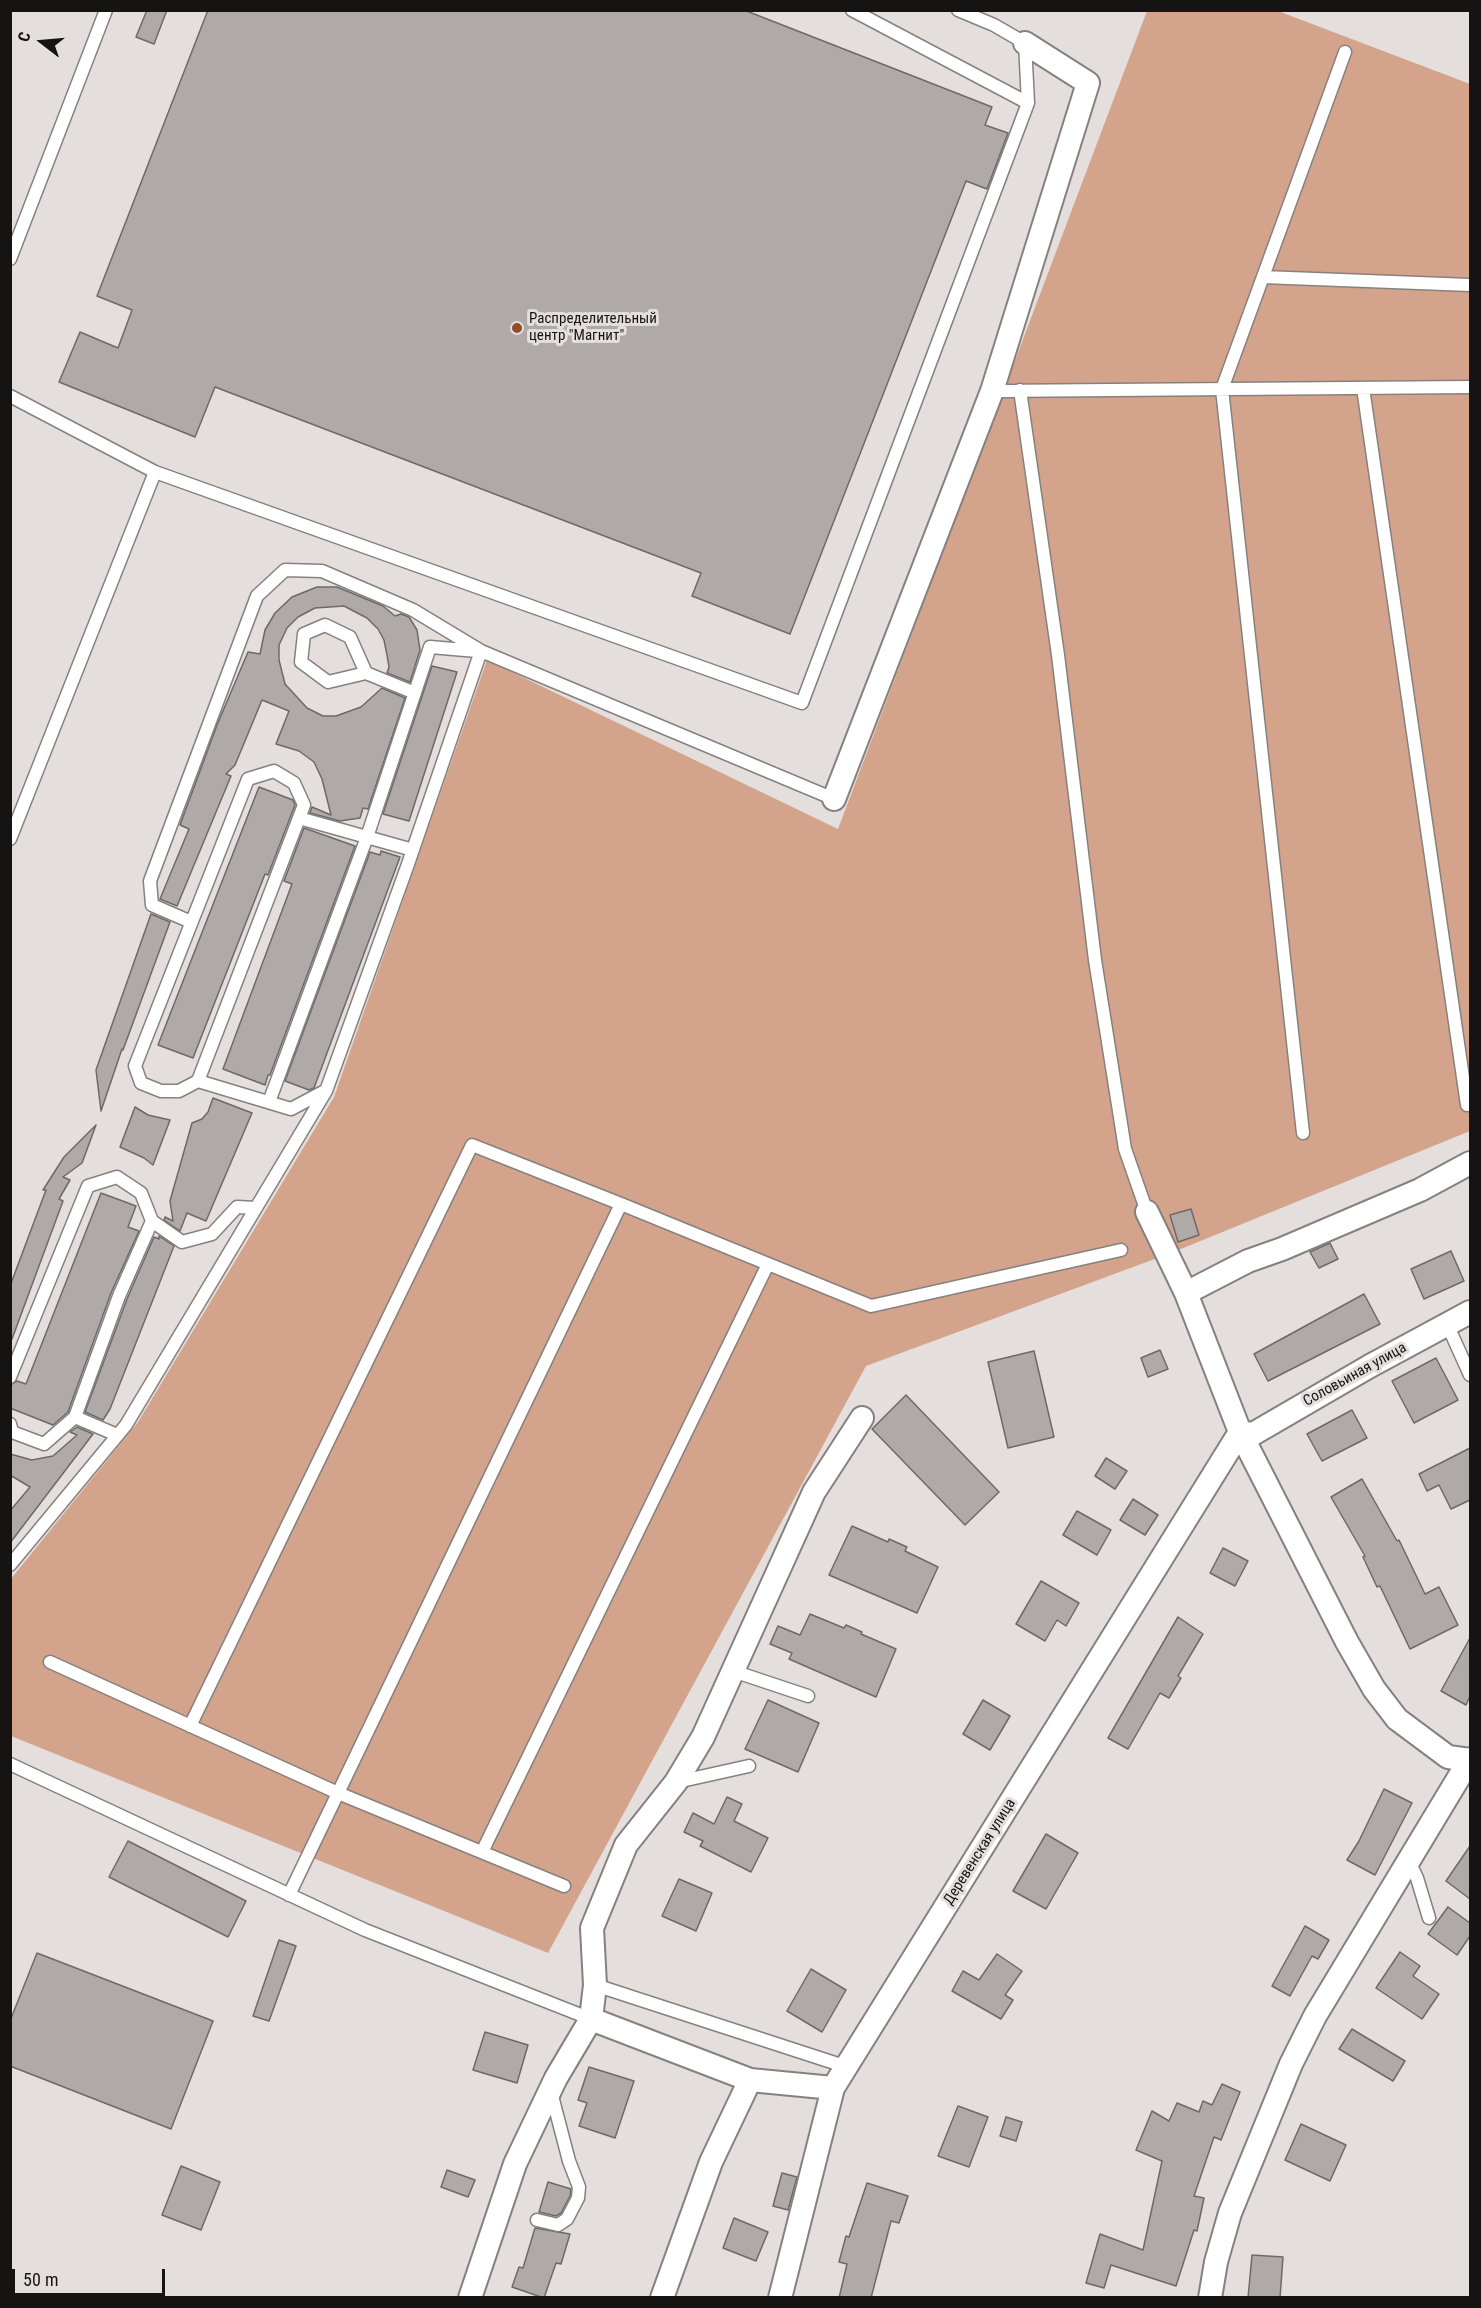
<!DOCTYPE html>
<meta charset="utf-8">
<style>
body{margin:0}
#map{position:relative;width:1481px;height:2308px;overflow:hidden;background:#e4dfdd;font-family:"Roboto Condensed",sans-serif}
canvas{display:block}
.frame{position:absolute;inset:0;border:12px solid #151413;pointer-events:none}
.north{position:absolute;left:12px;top:12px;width:60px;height:60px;-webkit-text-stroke:4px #e4dfdd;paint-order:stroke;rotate:286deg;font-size:16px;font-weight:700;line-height:24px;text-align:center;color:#151413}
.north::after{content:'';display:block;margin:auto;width:21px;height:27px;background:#151413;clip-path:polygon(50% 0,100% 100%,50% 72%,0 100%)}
.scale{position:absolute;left:12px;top:2269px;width:153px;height:27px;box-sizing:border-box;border:3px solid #151413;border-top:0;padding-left:8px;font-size:18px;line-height:21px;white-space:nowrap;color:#151413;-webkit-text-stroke:4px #e4dfdd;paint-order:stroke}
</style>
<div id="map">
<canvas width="1481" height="2308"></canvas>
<div class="frame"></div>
<div class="north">С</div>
<div class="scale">50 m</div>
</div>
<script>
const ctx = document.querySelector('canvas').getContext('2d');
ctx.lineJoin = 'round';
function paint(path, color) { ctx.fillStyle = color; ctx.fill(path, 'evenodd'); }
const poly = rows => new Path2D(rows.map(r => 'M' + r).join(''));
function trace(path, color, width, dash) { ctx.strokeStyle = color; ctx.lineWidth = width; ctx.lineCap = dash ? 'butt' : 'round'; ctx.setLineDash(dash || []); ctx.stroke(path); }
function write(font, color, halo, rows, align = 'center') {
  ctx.font = font + ' "Roboto Condensed",sans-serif'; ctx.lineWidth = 6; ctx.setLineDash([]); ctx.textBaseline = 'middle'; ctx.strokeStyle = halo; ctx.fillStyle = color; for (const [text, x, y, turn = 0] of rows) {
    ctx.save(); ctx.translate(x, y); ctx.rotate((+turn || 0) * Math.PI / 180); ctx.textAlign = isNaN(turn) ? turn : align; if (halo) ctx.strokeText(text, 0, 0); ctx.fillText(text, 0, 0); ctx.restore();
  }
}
paint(poly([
 [1147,11,1278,11,1470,84,1470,1131,1171,1253,866,1366,548,1953,11,1736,10,1580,138,1422,334,1097,487,660,838,829]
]), '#d4a38c');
const building = poly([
 [147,10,167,10,154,44,136,37,147,10],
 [208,10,744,10,992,107,985,125,1008,133,987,189,966,181,790,634,692,596,701,573,215,387,195,437,59,382,80,332,118,348,132,310,97,296,208,10],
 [317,587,337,587,383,606,395,616,401,614,409,617,417,630,420,650,410,682,387,673,389,667,387,655,384,640,378,629,367,618,344,606,315,608,298,617,287,628,279,645,279,660,285,684,307,708,323,716,336,716,361,707,382,688,405,698,368,809,363,808,360,818,340,821,310,813,312,807,331,815,322,779,314,762,299,751,276,744,289,711,262,700,235,765,226,774,231,776,177,906,160,899,189,829,180,825,217,725,248,652,260,654,265,630,275,613,292,597,317,587],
 [432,666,457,672,409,821,383,814,432,666],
 [259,787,293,800,295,805,268,875,265,874,193,1058,158,1045,259,787],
 [304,828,355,846,270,1075,268,1075,265,1085,223,1069,292,884,284,881,304,828],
 [381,851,400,857,314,1088,309,1090,285,1081,370,852,380,855,381,851],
 [151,914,170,922,123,1050,122,1049,101,1111,96,1070,151,914],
 [213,1098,252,1113,206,1221,187,1213,180,1231,164,1220,165,1217,173,1221,170,1201,192,1123,202,1119,208,1112,213,1098],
 [135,1107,148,1115,170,1120,153,1165,144,1158,120,1147,135,1107],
 [96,1125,82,1163,63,1177,70,1180,59,1199,63,1201,12,1339,10,1338,10,1286,46,1190,43,1190,64,1157,96,1125],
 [101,1193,136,1206,128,1227,139,1231,111,1293,68,1412,53,1425,10,1408,10,1385,17,1381,26,1384,101,1193],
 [1191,1209,1199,1235,1178,1242,1170,1215,1191,1209],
 [159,1236,174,1246,110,1409,103,1420,85,1412,127,1299,154,1237,159,1239,159,1236],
 [1330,1243,1338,1259,1319,1268,1310,1252,1330,1243],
 [1451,1251,1464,1281,1424,1299,1411,1269,1451,1251],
 [1364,1294,1380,1324,1268,1381,1254,1354,1364,1294],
 [1160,1350,1168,1369,1148,1377,1141,1358,1160,1350],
 [1034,1351,1054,1437,1008,1448,988,1362,1034,1351],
 [1436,1358,1458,1400,1414,1423,1392,1381,1436,1358],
 [906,1395,999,1492,965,1525,872,1429,906,1395],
 [1352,1410,1367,1438,1322,1461,1307,1434,1352,1410],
 [77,1427,93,1434,10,1543,10,1511,30,1487,10,1475,10,1454,32,1460,53,1456,77,1435,70,1432,77,1427],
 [1470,1448,1470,1500,1451,1509,1439,1485,1427,1491,1419,1474,1470,1448],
 [1106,1458,1127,1471,1115,1489,1095,1476,1106,1458],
 [1362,1479,1397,1541,1399,1540,1425,1594,1439,1587,1458,1625,1410,1649,1380,1586,1377,1587,1363,1557,1365,1556,1331,1497,1362,1479],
 [1133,1499,1158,1515,1145,1535,1120,1520,1133,1499],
 [1077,1511,1111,1530,1097,1555,1063,1535,1077,1511],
 [852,1526,888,1542,889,1539,907,1547,905,1551,938,1567,917,1613,829,1575,852,1526],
 [1223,1548,1248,1561,1235,1586,1210,1573,1223,1548],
 [1041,1581,1079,1603,1066,1626,1057,1620,1045,1641,1016,1624,1041,1581],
 [810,1614,844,1628,846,1625,862,1632,861,1634,896,1649,876,1697,789,1659,792,1653,770,1644,778,1626,800,1635,810,1614],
 [1178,1617,1203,1634,1178,1676,1181,1678,1169,1698,1160,1693,1128,1749,1108,1738,1178,1617],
 [1470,1638,1470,1696,1466,1705,1441,1691,1470,1638],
 [768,1700,819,1723,798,1772,745,1749,768,1700],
 [983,1700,1010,1716,990,1750,963,1734,983,1700],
 [1384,1789,1412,1803,1375,1875,1347,1860,1359,1841,1384,1789],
 [727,1797,742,1804,734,1821,768,1838,751,1872,700,1846,703,1841,684,1832,693,1813,714,1824,727,1797],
 [1046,1834,1078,1853,1046,1909,1013,1891,1046,1834],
 [128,1841,246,1901,228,1937,109,1877,128,1841],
 [1470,1846,1470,1899,1446,1881,1470,1846],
 [679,1879,712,1893,696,1931,662,1916,679,1879],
 [1448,1907,1470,1923,1470,1936,1457,1955,1428,1934,1448,1907],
 [1305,1926,1329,1940,1318,1959,1312,1956,1290,1996,1272,1986,1305,1926],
 [279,1940,296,1946,269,2021,253,2016,279,1940],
 [1400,1952,1420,1966,1413,1976,1439,1994,1422,2019,1376,1988,1400,1952],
 [37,1953,213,2021,171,2129,10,2066,10,2021,37,1953],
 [997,1954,1022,1971,1005,1995,1013,2000,1001,2019,952,1991,963,1971,979,1980,997,1954],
 [811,1969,846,1990,822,2032,787,2011,811,1969],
 [1352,2029,1405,2061,1393,2081,1339,2049,1352,2029],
 [485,2032,528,2045,517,2083,473,2070,485,2032],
 [589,2067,634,2081,615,2138,579,2126,587,2103,578,2100,589,2067],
 [1222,2084,1240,2092,1221,2140,1214,2137,1194,2196,1204,2198,1197,2231,1194,2230,1176,2286,1111,2265,1104,2288,1086,2283,1100,2234,1143,2250,1162,2161,1136,2150,1152,2111,1169,2121,1177,2103,1199,2112,1203,2101,1212,2105,1222,2084],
 [958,2106,988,2117,969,2167,938,2156,958,2106],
 [1006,2117,1022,2122,1016,2141,1000,2136,1006,2117],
 [1301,2124,1346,2145,1330,2181,1285,2160,1301,2124],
 [181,2166,220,2182,201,2230,162,2215,181,2166],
 [447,2170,475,2180,468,2197,441,2187,447,2170],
 [782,2173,797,2177,788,2210,773,2206,782,2173],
 [548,2182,571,2189,570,2196,561,2213,556,2216,539,2212,548,2182],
 [867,2183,908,2196,899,2223,891,2221,871,2298,839,2298,847,2264,839,2262,846,2236,849,2237,867,2183],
 [734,2218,768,2232,756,2261,723,2248,734,2218],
 [535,2228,570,2234,561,2264,556,2263,544,2298,512,2287,519,2267,523,2268,535,2228],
 [1252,2255,1283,2257,1280,2298,1248,2298,1252,2255]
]);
paint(building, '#afaaa7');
trace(building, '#6e6967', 1.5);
const lane = poly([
 [852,10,1028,103],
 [10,259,106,10],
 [1263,277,1470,285],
 [1363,388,1467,1105],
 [1020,390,1058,655,1095,960,1125,1149,1147,1212],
 [992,391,1470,387],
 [10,396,155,472,802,703,1028,103,1025,43,994,25,958,10],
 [366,673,350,637,325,625,304,634,301,662,328,682,366,673,415,693],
 [299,818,413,850],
 [10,839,155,472],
 [191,922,152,905,150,881,257,596,285,570,322,571,413,610,481,651],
 [198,1081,304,805,294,783,274,771,248,779,135,1066,141,1083,161,1091,179,1091,198,1081,291,1109,325,1091],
 [269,1102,367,837,430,647,477,651],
 [1303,1133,1222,389,1345,52],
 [152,1221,182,1242,212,1234,237,1207,256,1208],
 [1447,1324,1470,1375],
 [10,1377,88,1186,117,1177,141,1193,152,1221,119,1296,75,1417,44,1444,12,1432,10,1424],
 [75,1417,117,1435],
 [10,1565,126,1425,326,1091,407,867,481,651,834,799],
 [50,1662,338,1793,564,1886],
 [733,1671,808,1696],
 [190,1726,472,1145,621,1204],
 [10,1764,365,1930,591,2019],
 [677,1782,749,1766],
 [482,1852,768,1264],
 [1409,1861,1417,1878,1429,1918],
 [289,1895,621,1204,871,1306,1121,1250],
 [595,1985,847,2067],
 [537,2220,558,2225,567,2219,578,2198,579,2187,569,2161,551,2092]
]);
const street = poly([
 [834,799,992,391,1088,83,1025,43],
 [1147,1212,1186,1293,1240,1432,1347,1642,1374,1689,1397,1719,1448,1757,1470,1760],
 [1186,1293,1248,1261,1282,1249,1420,1190,1470,1163],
 [1240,1432,1253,1434,1370,1366,1470,1312],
 [591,2019,750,2080,833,2088],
 [470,2298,515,2164,556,2078,591,2019,595,1985,592,1928,626,1845,676,1782,703,1737,814,1492,862,1418],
 [662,2298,711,2162,750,2080],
 [780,2298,833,2088,1240,1432],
 [1210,2298,1216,2262,1230,2213,1291,2064,1315,2016,1470,1759]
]);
trace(lane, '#86817e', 15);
trace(street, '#86817e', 26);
trace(lane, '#fff', 12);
trace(street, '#fff', 22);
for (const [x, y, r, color] of [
 [517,328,6,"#934c27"]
]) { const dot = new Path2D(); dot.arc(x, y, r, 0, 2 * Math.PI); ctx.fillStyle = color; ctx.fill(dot); trace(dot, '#e4dfdd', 2); }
write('15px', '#151413', '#e4dfdd', [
 ["Распределительный",529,319],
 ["центр \"Магнит\"",529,336]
], 'left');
write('15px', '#151413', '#e4dfdd', [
 ["Соловьиная улица",1355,1375,-29],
 ["Деревенская улица",980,1852,-58]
]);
</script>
